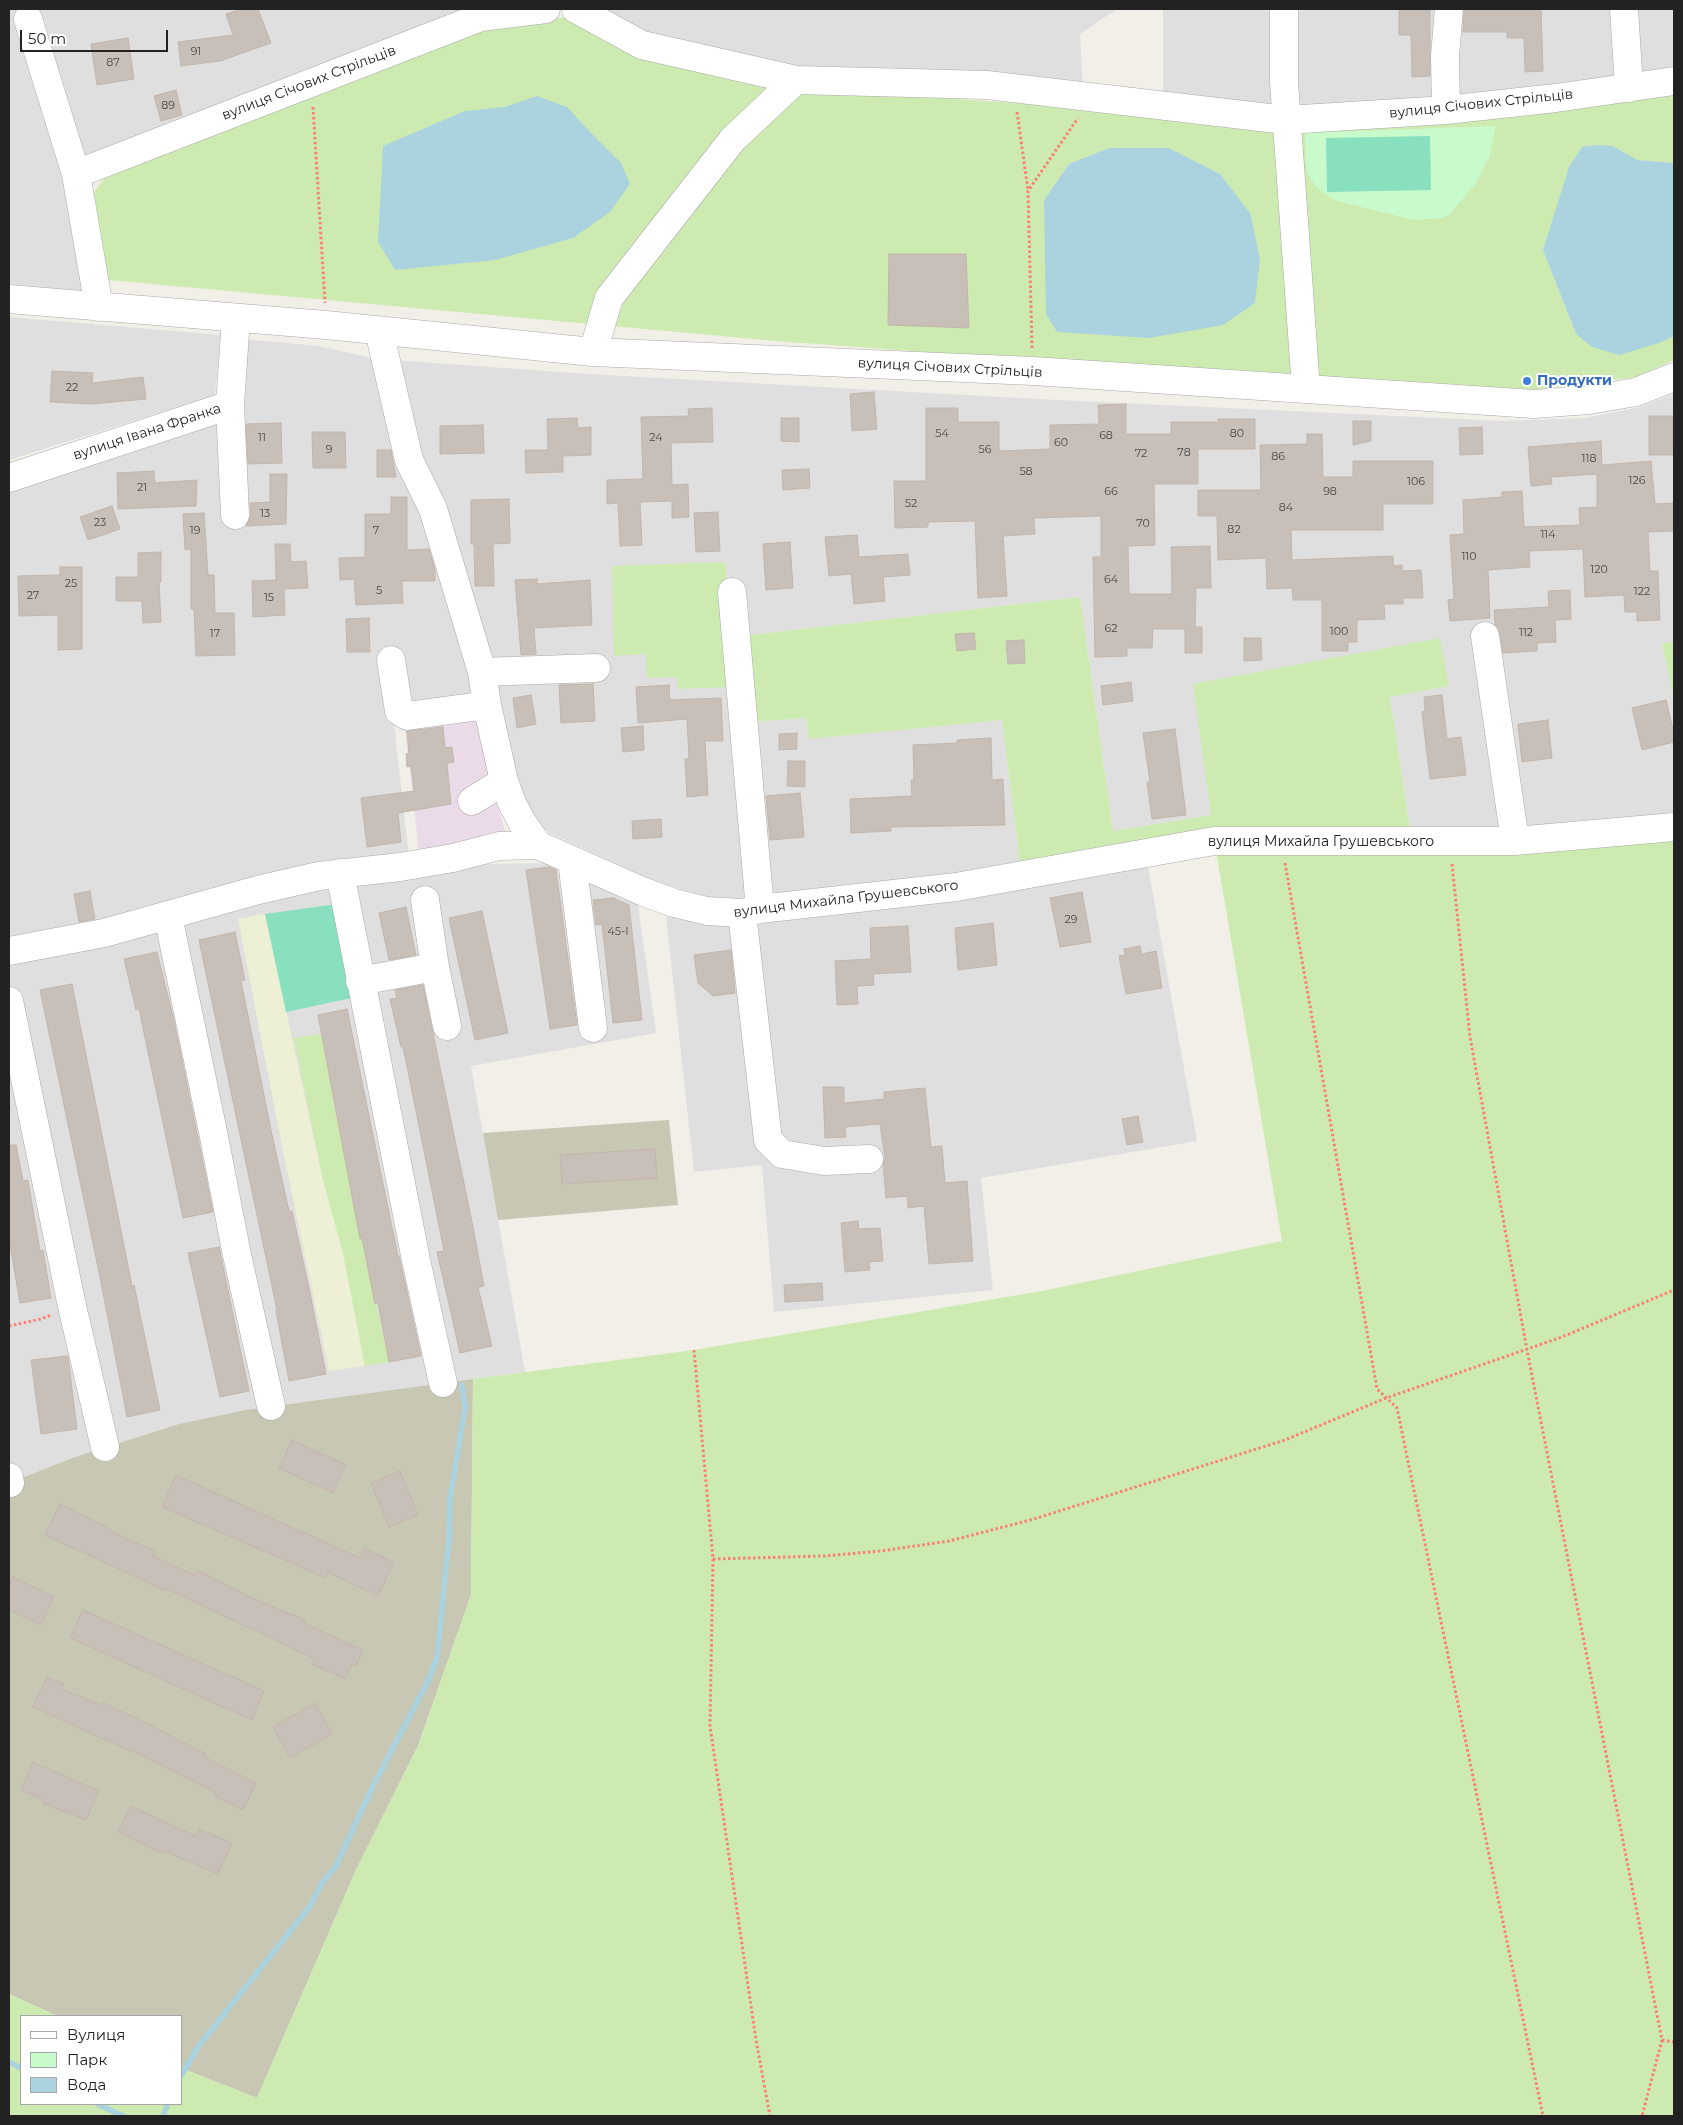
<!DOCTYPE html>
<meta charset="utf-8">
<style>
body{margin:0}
#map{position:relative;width:1683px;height:2125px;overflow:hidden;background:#f2efe9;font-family:Montserrat,sans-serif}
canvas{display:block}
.frame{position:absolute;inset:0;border:10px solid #222;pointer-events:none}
.legend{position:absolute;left:20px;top:2015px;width:162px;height:90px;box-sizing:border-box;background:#fff;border:1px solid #a7a7a7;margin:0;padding:6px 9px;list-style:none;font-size:15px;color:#222}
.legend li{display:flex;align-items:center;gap:10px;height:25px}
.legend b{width:25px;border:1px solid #a7a7a7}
.scale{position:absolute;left:20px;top:30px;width:148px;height:22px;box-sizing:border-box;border:2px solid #222;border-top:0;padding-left:6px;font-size:15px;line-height:18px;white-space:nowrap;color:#222;-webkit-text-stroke:4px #fff;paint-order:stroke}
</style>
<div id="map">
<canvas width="1683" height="2125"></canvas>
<div class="frame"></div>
<ul class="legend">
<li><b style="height:6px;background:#fff"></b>Вулиця</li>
<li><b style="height:14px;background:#c8facc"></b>Парк</li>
<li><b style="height:14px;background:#aad3df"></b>Вода</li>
</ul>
<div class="scale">50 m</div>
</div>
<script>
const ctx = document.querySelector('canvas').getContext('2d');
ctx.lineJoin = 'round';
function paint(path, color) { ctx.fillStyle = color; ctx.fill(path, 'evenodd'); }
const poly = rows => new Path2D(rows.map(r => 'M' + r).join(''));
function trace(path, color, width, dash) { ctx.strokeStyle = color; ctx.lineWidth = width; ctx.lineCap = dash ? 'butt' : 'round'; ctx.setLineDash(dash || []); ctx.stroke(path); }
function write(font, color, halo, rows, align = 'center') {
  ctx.font = font + ' Montserrat,sans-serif'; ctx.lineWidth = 4; ctx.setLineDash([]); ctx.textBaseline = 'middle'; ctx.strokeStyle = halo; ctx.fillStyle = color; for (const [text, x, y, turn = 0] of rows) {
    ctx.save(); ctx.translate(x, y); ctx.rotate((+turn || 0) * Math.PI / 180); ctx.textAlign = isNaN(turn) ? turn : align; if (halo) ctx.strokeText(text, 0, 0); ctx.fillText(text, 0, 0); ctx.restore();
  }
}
paint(poly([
 [9,9,501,9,80,166,90,292,9,284],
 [588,9,1117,9,1080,34,1083,91,796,74,656,42],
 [1163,9,1674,9,1674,74,1296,114,1163,100],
 [9,317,221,335,215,395,9,460],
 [243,339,319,346,376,359,461,628,474,701,393,715,409,858,368,866,549,863,637,899,656,1033,471,1066,525,1372,245,1410,179,1424,72,1458,9,1483,9,485,225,413],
 [393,360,588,374,1037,399,1503,421,1585,418,1640,407,1674,394,1674,641,1662,644,1674,700,1674,820,1411,835,1390,697,1440,638,1211,815,1113,831,1080,597,742,636,754,904,728,902,659,883,550,833,540,826,518,791,420,466],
 [806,718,809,739,1002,720,1021,870,765,903,750,722],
 [1147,861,1197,1141,981,1178,993,1290,774,1312,762,1165,694,1172,664,898,720,912]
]), '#e0dfdf');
paint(poly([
 [476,712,495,797,507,837,419,852,404,723]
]), '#ebdbe8');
paint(poly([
 [669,1120,678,1205,498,1220,483,1133],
 [473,1379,471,1595,418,1746,356,1870,257,2098,181,2068,181,2016,57,2016,9,1994,9,1483,72,1458,179,1424,245,1410]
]), '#c7c7b4');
paint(poly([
 [265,914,323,1180,343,1253,365,1366,329,1371,282,1146,238,919]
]), '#eef0d5');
paint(poly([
 [571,17,807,88,1123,111,1303,127,1674,89,1674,163,1636,160,1613,146,1543,250,1576,334,1659,343,1674,336,1674,360,1636,377,1533,390,1210,373,776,341,108,280,94,192,110,171,496,23],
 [1109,148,1169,148,1220,174,1044,200,1069,164],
 [725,562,735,687,678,689,677,677,647,678,646,654,614,656,612,566],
 [1080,597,1113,831,1211,815,1193,684,1440,638,1449,686,1390,697,1411,835,1021,870,1002,720,809,739,806,718,750,722,742,636],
 [1674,641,1674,700,1662,644],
 [1674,838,1674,2116,9,2116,9,1994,57,2016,21,2016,21,2104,181,2104,181,2068,257,2098,356,1870,418,1747,471,1595,473,1379,694,1350,1042,1291,1282,1241,1216,851],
 [321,1034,360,1239,378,1235,367,1262,389,1362,365,1366,343,1253,323,1180,294,1038]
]), '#cdebb0');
paint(poly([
 [1496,126,1489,158,1476,183,1450,214,1442,218,1414,220,1333,200,1316,187,1308,174,1306,166,1305,133]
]), '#c8facc');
paint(poly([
 [1430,136,1431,190,1327,192,1326,138],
 [337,904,356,997,286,1012,265,914]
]), '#88e0be');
paint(poly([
 [537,96,567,107,590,132,621,163,630,184,610,212,573,238,495,260,395,270,378,242,383,146,465,111,505,107],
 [1597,145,1613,146,1637,160,1674,163,1674,336,1659,343,1619,355,1592,347,1576,334,1543,250,1569,167,1582,147],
 [1109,148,1169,148,1220,174,1250,213,1260,259,1255,303,1223,325,1149,338,1057,332,1046,314,1044,200,1069,164]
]), '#aad3df');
trace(poly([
 [9,2062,21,2068],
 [181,2076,198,2047,310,1906,323,1881,336,1866,372,1788,429,1679,437,1658,449,1539,450,1500,465,1407,462,1385],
 [97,2104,123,2116],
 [163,2116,168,2104]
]), '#aad3df', 5.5);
const building = poly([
 [241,9,258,9,271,43,220,61,181,66,178,42,233,35,226,14,241,9],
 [1399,9,1430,9,1430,76,1412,77,1411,35,1399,35,1399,9],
 [1464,9,1541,9,1543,71,1525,72,1524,38,1507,38,1507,32,1463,32,1464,9],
 [128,38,134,79,97,85,91,44,128,38],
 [176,90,182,115,161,121,154,96,176,90],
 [889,254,966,254,969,328,888,325,889,254],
 [52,371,93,373,92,383,143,377,146,399,91,404,50,402,52,371],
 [874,392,877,429,852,431,850,394,874,392],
 [1126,404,1126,434,1171,434,1171,422,1218,422,1218,419,1255,419,1255,449,1198,449,1198,484,1154,484,1155,545,1128,546,1129,594,1172,594,1171,547,1210,546,1211,588,1196,588,1195,627,1202,627,1202,653,1185,653,1185,629,1153,629,1152,648,1127,648,1127,656,1095,657,1093,557,1101,557,1101,516,1034,518,1035,534,1003,536,1007,596,978,598,975,521,928,522,928,527,895,528,894,481,926,481,926,408,958,408,958,422,999,422,999,451,1050,449,1050,425,1099,424,1098,405,1126,404],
 [712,408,713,442,671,443,672,485,688,484,689,517,672,518,672,501,640,502,642,545,620,546,618,503,607,504,607,480,643,479,641,417,689,416,688,409,712,408],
 [1649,416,1673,416,1673,455,1649,455,1649,416],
 [577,418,578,428,591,427,591,455,563,456,563,472,526,473,525,450,548,450,547,419,577,418],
 [781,418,799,418,799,442,781,441,781,418],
 [1353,421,1371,421,1371,441,1353,445,1353,421],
 [281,423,282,463,248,464,246,424,281,423],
 [483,425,484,453,440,454,440,426,483,425],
 [1482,427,1483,454,1460,455,1459,428,1482,427],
 [312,432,345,432,346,468,313,468,312,432],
 [1307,434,1322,434,1323,477,1353,477,1353,461,1433,461,1433,504,1383,504,1383,530,1291,530,1292,560,1393,556,1393,566,1402,565,1402,571,1421,570,1423,598,1403,598,1403,604,1384,604,1385,619,1357,620,1357,642,1348,642,1348,651,1322,651,1322,600,1293,600,1292,588,1267,589,1266,558,1218,560,1217,516,1198,516,1198,490,1261,490,1260,445,1307,444,1307,434],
 [1601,441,1602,465,1651,461,1655,504,1674,503,1674,531,1648,532,1650,571,1658,571,1660,620,1637,621,1637,612,1625,612,1624,595,1585,597,1583,549,1529,551,1530,567,1488,570,1490,618,1450,621,1448,600,1454,599,1450,535,1464,534,1463,500,1502,497,1502,492,1522,491,1524,527,1580,525,1579,508,1597,507,1597,474,1551,477,1552,484,1531,486,1528,447,1601,441],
 [377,450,391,450,396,477,377,477,377,450],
 [809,469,810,488,783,490,782,470,809,469],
 [154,471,155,483,197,480,196,506,118,509,117,473,154,471],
 [270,474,287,474,286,524,246,526,251,515,250,503,270,502,270,474],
 [391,497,407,497,407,550,429,549,435,570,435,581,402,581,403,603,356,605,354,579,340,580,339,558,365,557,365,514,391,514,391,497],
 [509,499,510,543,493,544,494,586,475,586,474,544,471,544,471,500,509,499],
 [112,506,120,529,88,540,80,517,112,506],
 [718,512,720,551,696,552,694,513,718,512],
 [204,513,208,575,214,575,215,613,234,613,235,655,196,656,194,609,191,609,191,549,185,550,183,514,204,513],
 [857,535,859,557,908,554,910,575,883,577,885,601,854,604,851,574,829,576,825,537,857,535],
 [790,542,793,588,766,590,763,544,790,542],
 [275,544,290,544,291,562,306,561,308,588,284,589,285,615,253,617,252,581,276,580,275,544],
 [161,552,161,582,159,582,161,622,143,623,142,601,116,601,116,577,138,577,138,553,161,552],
 [60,567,82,567,82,649,58,650,58,615,19,616,18,576,60,575,60,567],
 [537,579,537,584,590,580,592,625,534,628,536,654,521,655,515,580,537,579],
 [1570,590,1571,619,1555,620,1556,642,1537,643,1537,651,1503,653,1500,634,1495,625,1494,610,1549,607,1548,591,1570,590],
 [369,618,370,652,347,652,346,619,369,618],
 [974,633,976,649,957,651,955,634,974,633],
 [1244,638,1261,638,1262,660,1244,661,1244,638],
 [1024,640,1025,663,1008,664,1006,641,1024,640],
 [1131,682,1133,701,1103,705,1101,686,1131,682],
 [593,684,595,721,561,723,559,685,593,684],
 [669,685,670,700,721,698,723,741,705,741,708,795,687,797,685,759,689,759,687,719,638,723,636,687,669,685],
 [531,695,536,724,517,728,513,698,531,695],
 [1442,695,1447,739,1461,737,1466,775,1430,779,1422,712,1425,711,1424,697,1442,695],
 [1666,700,1674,734,1674,742,1642,750,1632,708,1666,700],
 [1548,720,1552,758,1522,762,1518,724,1548,720],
 [643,726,644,750,623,752,621,728,643,726],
 [443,727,445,748,452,747,454,762,447,763,451,804,398,813,401,842,367,847,361,798,414,791,411,766,407,767,406,754,409,753,407,731,443,727],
 [1175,729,1186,815,1152,819,1147,782,1150,782,1143,733,1175,729],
 [797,733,797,749,779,750,779,734,797,733],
 [991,738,992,780,1003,779,1005,825,891,827,891,831,851,833,850,799,912,796,911,780,914,780,913,745,957,743,957,740,991,738],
 [788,761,805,761,805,787,787,786,788,761],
 [800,793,804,837,770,840,766,796,800,793],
 [661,819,662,837,633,839,632,821,661,819],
 [549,867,556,870,577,1025,550,1029,526,870,549,867],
 [90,891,95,919,79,922,74,894,90,891],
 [1082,892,1091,942,1060,947,1050,898,1082,892],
 [613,898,629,905,642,1020,613,1023,602,924,596,925,593,900,613,898],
 [406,907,416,955,389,960,379,913,406,907],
 [482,911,508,1033,475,1040,449,918,482,911],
 [993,923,997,965,958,970,955,928,993,923],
 [908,926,911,972,873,974,874,985,857,986,858,1004,837,1005,835,961,871,959,870,928,908,926],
 [235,932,245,980,241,981,271,1130,289,1211,292,1211,310,1293,326,1374,289,1381,276,1311,277,1310,199,940,235,932],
 [1140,946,1142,954,1156,951,1162,988,1126,994,1119,956,1125,955,1124,949,1140,946],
 [731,950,735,993,713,996,698,983,694,955,731,950],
 [157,952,174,1021,213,1212,183,1218,139,1009,136,1010,124,959,157,952],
 [72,984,132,1286,134,1285,160,1410,127,1417,100,1277,40,990,72,984],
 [423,985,472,1222,484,1286,478,1287,492,1346,460,1353,437,1252,444,1251,422,1141,403,1047,401,1047,390,999,397,998,395,990,423,985],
 [347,1009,398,1256,399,1256,421,1356,389,1362,378,1303,375,1304,362,1238,360,1239,318,1015,347,1009],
 [823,1087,844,1087,844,1103,884,1099,884,1092,925,1088,931,1147,942,1146,945,1183,967,1181,973,1261,929,1264,924,1206,908,1208,907,1196,886,1198,883,1165,885,1158,880,1124,845,1127,846,1137,825,1138,823,1087],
 [1138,1116,1143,1142,1127,1145,1122,1119,1138,1116],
 [9,1145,16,1145,23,1181,28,1180,40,1251,43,1250,51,1298,20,1303,9,1239,9,1145],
 [655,1149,657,1178,562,1184,560,1155,655,1149],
 [858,1221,859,1229,880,1228,883,1261,869,1262,870,1270,845,1272,841,1223,858,1221],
 [219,1247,249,1391,220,1397,188,1253,219,1247],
 [822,1283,823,1300,785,1302,784,1285,822,1283],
 [68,1356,77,1429,41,1434,31,1360,68,1356],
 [292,1440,346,1465,333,1493,279,1468,292,1440],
 [400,1471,418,1515,389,1527,371,1483,400,1471],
 [176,1475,360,1558,364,1548,394,1562,378,1596,328,1572,326,1578,162,1507,176,1475],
 [60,1504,111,1529,110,1531,155,1551,153,1556,194,1575,197,1570,252,1598,305,1620,304,1623,363,1650,356,1666,352,1664,345,1679,312,1664,315,1659,167,1589,166,1591,45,1535,60,1504],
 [13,1577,54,1597,41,1625,9,1610,9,1586,13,1577],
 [83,1610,264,1691,252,1720,70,1638,83,1610],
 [47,1677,64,1684,62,1689,101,1705,102,1702,144,1722,206,1754,204,1757,256,1783,243,1810,214,1796,215,1792,131,1750,130,1751,33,1707,47,1677],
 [315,1703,332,1734,290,1758,273,1727,315,1703],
 [33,1762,99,1791,86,1820,42,1803,43,1800,21,1790,33,1762],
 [130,1806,196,1836,199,1829,232,1843,218,1874,162,1850,161,1853,118,1832,130,1806]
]);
paint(building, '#c7bfb8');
trace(building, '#c4b6ab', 1);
const minor = poly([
 [576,9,642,45,796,80,987,85,1286,120,1446,110,1556,98,1674,81],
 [1284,9,1284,82,1306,389],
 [1624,9,1629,88],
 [28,19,76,174,99,307],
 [1446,110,1445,56,1449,9],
 [76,174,481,17,546,9],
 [9,299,326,325,593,352,1033,371,1534,404,1589,400,1636,392,1674,377],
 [379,331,409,460,433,509,482,672,487,705,504,781,512,803,522,822,538,845,644,892,674,903,707,911,742,913,760,909,956,887,1214,841,1515,841,1674,827],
 [593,352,609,298,733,139,796,80],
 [230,405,235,515],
 [9,478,230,405,236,318],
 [732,592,760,909],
 [1485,636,1515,841],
 [391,660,399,711,407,716,487,705],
 [482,672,596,668],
 [472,801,504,781],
 [572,861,593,1028],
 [340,873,416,1260,443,1383],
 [742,913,768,1140,782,1154,824,1161,869,1159],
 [168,916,213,1132,237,1255,271,1406],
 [9,951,104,933,258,890,319,876,400,867,453,858,499,846,538,845],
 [435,967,447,1026],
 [360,981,435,967,425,900],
 [9,1001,72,1306,105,1447],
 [9,1477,10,1483]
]);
trace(minor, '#a9a9a9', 29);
trace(poly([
 [313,107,325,303],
 [1017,112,1028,190],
 [1032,348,1028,191,1078,118],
 [1285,863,1377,1389,1397,1408,1543,2116],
 [1452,864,1470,1037,1527,1350,1662,2040,1642,2116],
 [9,1326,41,1319,51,1315],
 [694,1350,713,1559,710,1726,756,2040,770,2116],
 [713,1559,824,1556,881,1551,949,1541,1034,1519,1285,1440,1386,1398,1562,1337,1674,1290],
 [1662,2040,1674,2042]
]), '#fa8072', 3, [2.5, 2.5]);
trace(minor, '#fff', 28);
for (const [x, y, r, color] of [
 [1527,381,5,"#3f7fe0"]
]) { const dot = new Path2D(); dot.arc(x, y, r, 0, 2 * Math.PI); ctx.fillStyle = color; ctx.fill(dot); trace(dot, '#fff', 2); }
write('11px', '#4b4948', null, [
 ["91",196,52],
 ["87",113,63],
 ["89",168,106],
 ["22",72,388],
 ["54",942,434],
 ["80",1237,434],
 ["68",1106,436],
 ["11",262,438],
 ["24",656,438],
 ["60",1061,443],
 ["9",329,450],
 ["56",985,450],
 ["78",1184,453],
 ["72",1141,454],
 ["86",1278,457],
 ["118",1589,459],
 ["58",1026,472],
 ["126",1637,481],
 ["106",1416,482],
 ["21",142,488],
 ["66",1111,492],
 ["98",1330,492],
 ["52",911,504],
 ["84",1286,508],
 ["13",265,514],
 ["23",100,523],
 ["70",1143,524],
 ["82",1234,530],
 ["19",195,531],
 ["7",376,531],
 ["114",1548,535],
 ["110",1469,557],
 ["120",1599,570],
 ["64",1111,580],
 ["25",71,584],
 ["5",379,591],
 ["122",1642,592],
 ["27",33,596],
 ["15",269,598],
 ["62",1111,629],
 ["100",1339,632],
 ["112",1526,633],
 ["17",215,634],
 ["29",1071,920],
 ["45-І",618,932]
]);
write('14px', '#222', '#fff', [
 ["вулиця Січових Стрільців",309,83,-21],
 ["вулиця Січових Стрільців",1481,104,-6],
 ["вулиця Січових Стрільців",950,368,3],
 ["вулиця Івана Франка",147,432,-18],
 ["вулиця Михайла Грушевського",1321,842],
 ["вулиця Михайла Грушевського",846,899,-7]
]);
write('bold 14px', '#366cbe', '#fff', [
 ["Продукти",1537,381]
], 'left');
</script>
